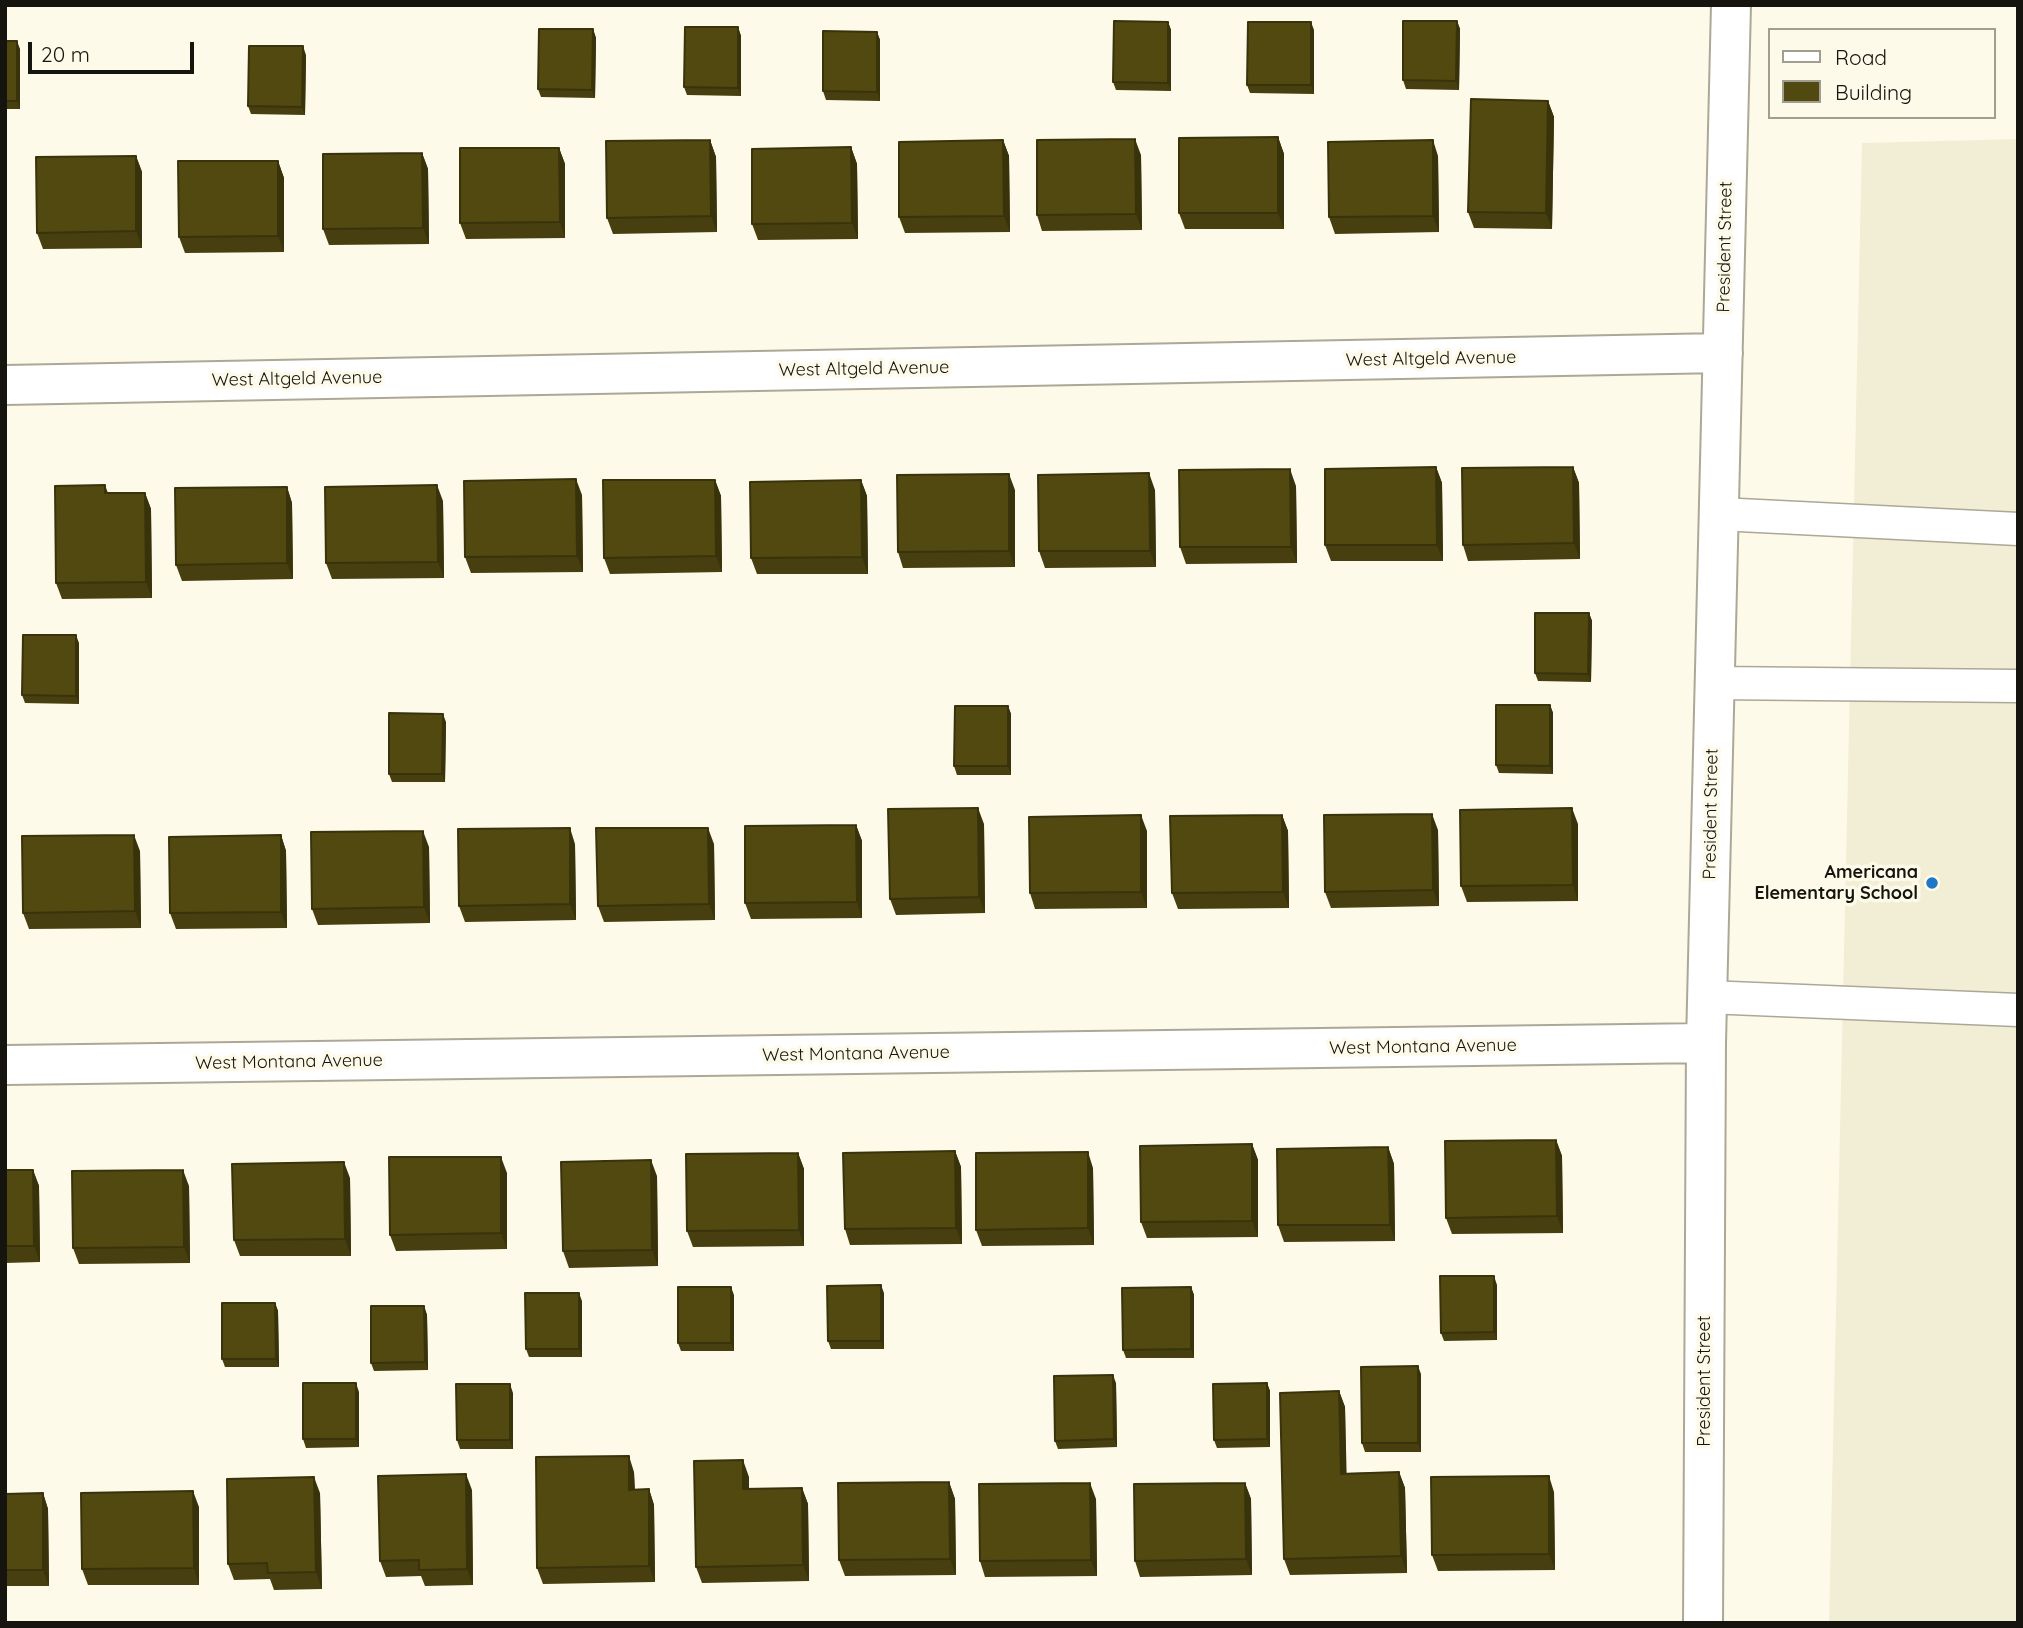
<!DOCTYPE html>
<style>
body{margin:0}
#map{position:relative;width:2023px;height:1628px;overflow:hidden;background:#fdfae9;font-family:Quicksand,sans-serif}
canvas{display:block}
.frame{position:absolute;inset:0;border:7px solid #15140e;pointer-events:none}
.legend{position:absolute;left:1768px;top:28px;width:228px;height:91px;box-sizing:border-box;background:#fdfae9;border:2px solid #a09e91;margin:0;padding:9px 12px;list-style:none;font-size:21px;color:#15140e}
.legend li{display:flex;align-items:center;gap:14px;height:35px}
.legend b{width:35px;border:2px solid #a09e91}
.scale{position:absolute;left:28px;top:42px;width:166px;height:32px;box-sizing:border-box;border:4px solid #15140e;border-top:0;padding-left:9px;font-size:21px;line-height:24px;white-space:nowrap;color:#15140e;-webkit-text-stroke:5px #fdfae9;paint-order:stroke}
</style>
<div id="map">
<canvas width="2023" height="1628"></canvas>
<div class="frame"></div>
<ul class="legend">
<li><b style="height:9px;background:#fff"></b>Road</li>
<li><b style="height:19px;background:#524911"></b>Building</li>
</ul>
<div class="scale">20 m</div>
</div>
<script>
const ctx = document.querySelector('canvas').getContext('2d');
ctx.lineJoin = 'round';
function paint(path, color) { ctx.fillStyle = color; ctx.fill(path, 'evenodd'); }
const poly = rows => new Path2D(rows.map(r => 'M' + r).join(''));
function trace(path, color, width, dash) { ctx.strokeStyle = color; ctx.lineWidth = width; ctx.lineCap = dash ? 'butt' : 'round'; ctx.setLineDash(dash || []); ctx.stroke(path); }
function write(font, color, halo, rows, align = 'center') {
  ctx.font = font + ' Quicksand,sans-serif'; ctx.lineWidth = 7; ctx.setLineDash([]); ctx.textBaseline = 'middle'; ctx.strokeStyle = halo; ctx.fillStyle = color; for (const [text, x, y, turn = 0] of rows) {
    ctx.save(); ctx.translate(x, y); ctx.rotate((+turn || 0) * Math.PI / 180); ctx.textAlign = isNaN(turn) ? turn : align; if (halo) ctx.strokeText(text, 0, 0); ctx.fillText(text, 0, 0); ctx.restore();
  }
}
paint(poly([
 [2018,139,2018,1623,1829,1623,1862,143]
]), '#f2eed5');
const lane = poly([
 [1719,514,2018,529],
 [1714,683,2018,686],
 [1707,997,2018,1010]
]);
const street = poly([
 [5,385,1723,353],
 [5,1065,1706,1043],
 [1703,1623,1706,1043,1731,5]
]);
trace(lane, '#aba898', 35);
trace(street, '#aba898', 42);
trace(lane, '#fff', 32);
trace(street, '#fff', 38);
paint(poly([
 [1457,21,1460,29,1459,90,1406,89,1403,80],
 [1168,22,1171,30,1171,91,1116,90,1113,82],
 [738,27,741,36,741,96,687,95,684,87],
 [593,29,596,38,595,98,541,97,538,89],
 [1314,30,1314,94,1250,93,1247,85],
 [877,32,880,40,880,101,826,100,823,91],
 [5,41,20,49,20,109,5,109],
 [306,55,305,115,251,114,248,106],
 [1548,101,1554,117,1552,229,1474,228,1468,212],
 [1278,137,1284,154,1284,229,1185,229,1179,213],
 [710,140,716,157,717,232,613,234,607,218],
 [1003,140,1009,156,1010,232,905,233,899,217],
 [851,147,857,164,858,239,758,240,752,224],
 [559,148,565,164,565,238,466,239,460,223],
 [422,153,428,169,429,244,329,245,323,229],
 [1141,155,1142,230,1042,231,1037,215],
 [136,156,142,172,142,248,43,249,37,233],
 [1438,156,1439,232,1335,234,1329,217],
 [278,161,284,178,284,252,185,253,179,237],
 [1436,467,1442,483,1443,561,1331,561,1325,545],
 [1573,467,1579,483,1580,559,1468,561,1463,545],
 [715,480,721,496,722,572,610,574,604,558],
 [861,480,867,496,868,574,757,574,751,558],
 [105,485,108,493,145,493,151,509,152,598,62,599,56,583],
 [1296,486,1297,563,1186,564,1180,547],
 [287,487,292,503,293,579,182,581,176,565],
 [1015,490,1015,567,903,568,898,552],
 [1155,490,1156,567,1045,568,1039,551],
 [582,495,583,572,471,573,465,557],
 [443,501,444,578,332,579,326,563],
 [1589,613,1592,621,1591,682,1538,681,1535,673],
 [79,643,79,704,25,703,22,695],
 [1550,705,1553,713,1553,774,1499,773,1496,765],
 [1008,706,1011,714,1011,775,957,775,954,766],
 [446,722,445,782,392,782,389,774],
 [1282,815,1288,831,1289,908,1178,909,1172,893],
 [984,824,985,913,896,915,890,899],
 [1578,824,1578,901,1467,902,1461,886],
 [856,825,862,841,862,918,751,919,745,903],
 [1438,830,1439,906,1331,908,1325,892],
 [1147,831,1147,908,1035,909,1030,893],
 [281,835,286,851,287,928,176,929,170,913],
 [575,844,576,920,465,922,459,906],
 [714,844,715,920,604,922,598,906],
 [429,847,430,923,318,925,312,909],
 [140,851,141,928,29,929,23,913],
 [1556,1140,1562,1156,1563,1233,1452,1234,1446,1218],
 [1252,1144,1258,1160,1258,1237,1147,1238,1141,1222],
 [1388,1147,1394,1164,1395,1241,1284,1242,1278,1225],
 [955,1151,961,1167,962,1244,850,1245,845,1229],
 [798,1153,804,1169,804,1246,693,1247,687,1231],
 [1093,1168,1094,1245,982,1246,976,1230],
 [5,1170,33,1170,39,1186,40,1262,5,1263],
 [507,1173,507,1249,396,1251,390,1235],
 [657,1176,658,1266,569,1268,563,1251],
 [350,1178,351,1256,240,1256,234,1240],
 [189,1186,190,1263,79,1264,73,1248],
 [1497,1285,1497,1340,1444,1341,1441,1333],
 [1191,1287,1194,1295,1194,1358,1126,1358,1123,1350],
 [884,1293,884,1349,831,1349,828,1341],
 [734,1295,734,1351,681,1351,678,1343],
 [582,1301,582,1357,529,1357,526,1349],
 [275,1303,278,1311,279,1367,225,1367,222,1359],
 [424,1306,427,1315,428,1370,374,1371,371,1363],
 [1421,1374,1421,1452,1365,1452,1362,1443],
 [1116,1383,1117,1447,1058,1449,1055,1441],
 [1267,1383,1270,1391,1270,1447,1217,1448,1214,1440],
 [1339,1391,1345,1407,1346,1473,1399,1472,1405,1488,1407,1573,1290,1575,1284,1559],
 [359,1392,359,1447,306,1448,303,1439],
 [513,1393,513,1449,460,1449,457,1440],
 [634,1472,635,1490,649,1489,654,1505,655,1582,543,1584,537,1568],
 [749,1477,749,1489,802,1488,808,1504,809,1581,702,1583,696,1567],
 [949,1482,955,1499,956,1575,845,1576,839,1560],
 [1245,1483,1251,1499,1252,1575,1140,1577,1135,1561],
 [472,1490,473,1585,425,1586,421,1576,386,1577,380,1561],
 [1554,1492,1555,1570,1438,1571,1432,1555],
 [43,1493,48,1509,49,1586,5,1586,5,1494],
 [320,1493,322,1589,274,1590,270,1579,234,1580,228,1564],
 [1096,1499,1097,1576,985,1577,980,1561],
 [199,1507,199,1585,88,1585,82,1569]
]), '#473f0f');
paint(poly([
 [1457,21,1460,29,1459,90,1456,81],
 [1168,22,1171,30,1171,91,1168,83],
 [1311,22,1314,30,1314,94,1311,85],
 [738,27,741,36,741,96,738,88],
 [593,29,596,38,595,98,592,90],
 [877,32,880,40,880,101,877,92],
 [17,41,20,49,20,109,17,101],
 [303,46,306,55,305,115,302,107],
 [1548,101,1554,117,1552,229,1546,213],
 [1278,137,1284,154,1284,229,1278,213],
 [1135,139,1141,155,1142,230,1136,214],
 [710,140,716,157,717,232,711,216],
 [1003,140,1009,156,1010,232,1004,216],
 [1433,140,1438,156,1439,232,1433,216],
 [851,147,857,164,858,239,852,223],
 [559,148,565,164,565,238,560,222],
 [422,153,428,169,429,244,423,228],
 [136,156,142,172,142,248,136,231],
 [278,161,284,178,284,252,278,236],
 [1436,467,1442,483,1443,561,1437,545],
 [1573,467,1579,483,1580,559,1574,543],
 [1290,469,1296,486,1297,563,1291,547],
 [1149,473,1155,490,1156,567,1150,551],
 [1009,474,1015,490,1015,567,1009,551],
 [576,479,582,495,583,572,577,556],
 [715,480,721,496,722,572,716,556],
 [861,480,867,496,868,574,862,557],
 [437,485,443,501,444,578,438,562],
 [287,487,292,503,293,579,287,563],
 [145,493,151,509,152,598,146,582],
 [5,506,6,507,7,583,5,579],
 [1589,613,1592,621,1591,682,1588,674],
 [76,635,79,643,79,704,76,696],
 [1550,705,1553,713,1553,774,1550,766],
 [1008,706,1011,714,1011,775,1008,766],
 [443,714,446,722,445,782,442,774],
 [978,808,984,824,985,913,979,897],
 [1572,808,1578,824,1578,901,1573,885],
 [1432,814,1438,830,1439,906,1433,890],
 [1141,815,1147,831,1147,908,1141,892],
 [1282,815,1288,831,1289,908,1283,892],
 [856,825,862,841,862,918,857,902],
 [570,828,575,844,576,920,570,904],
 [708,828,714,844,715,920,709,904],
 [423,831,429,847,430,923,424,907],
 [134,835,140,851,141,928,135,911],
 [281,835,286,851,287,928,281,912],
 [1556,1140,1562,1156,1563,1233,1557,1216],
 [1252,1144,1258,1160,1258,1237,1252,1221],
 [1388,1147,1394,1164,1395,1241,1390,1225],
 [955,1151,961,1167,962,1244,956,1228],
 [1088,1152,1093,1168,1094,1245,1088,1228],
 [798,1153,804,1169,804,1246,799,1230],
 [501,1157,507,1173,507,1249,501,1233],
 [651,1160,657,1176,658,1266,652,1250],
 [344,1162,350,1178,351,1256,345,1239],
 [33,1170,39,1186,40,1262,34,1246],
 [183,1170,189,1186,190,1263,184,1247],
 [1494,1276,1497,1285,1497,1340,1494,1332],
 [881,1285,884,1293,884,1349,881,1341],
 [731,1287,734,1295,734,1351,731,1343],
 [1191,1287,1194,1295,1194,1358,1191,1349],
 [579,1293,582,1301,582,1357,579,1349],
 [275,1303,278,1311,279,1367,276,1359],
 [424,1306,427,1315,428,1370,425,1362],
 [1418,1366,1421,1374,1421,1452,1418,1443],
 [1113,1375,1116,1383,1117,1447,1114,1439],
 [356,1383,359,1392,359,1447,356,1439],
 [1267,1383,1270,1391,1270,1447,1267,1439],
 [510,1384,513,1393,513,1449,510,1440],
 [1339,1391,1345,1407,1347,1490,1341,1474],
 [629,1456,634,1472,635,1506,629,1490],
 [743,1460,749,1477,749,1505,743,1489],
 [1399,1472,1405,1488,1407,1573,1401,1556],
 [466,1474,472,1490,473,1585,467,1569],
 [1549,1476,1554,1492,1555,1570,1549,1554],
 [314,1477,320,1493,322,1589,316,1572],
 [949,1482,955,1499,956,1575,950,1559],
 [1090,1483,1096,1499,1097,1576,1091,1560],
 [1245,1483,1251,1499,1252,1575,1246,1559],
 [802,1488,808,1504,809,1581,803,1565],
 [649,1489,654,1505,655,1582,649,1566],
 [193,1491,199,1507,199,1585,194,1568],
 [43,1493,48,1509,49,1586,43,1570]
]), '#39330c');
const building = poly([
 [1114,21,1168,22,1168,83,1113,82,1114,21],
 [1403,21,1457,21,1456,81,1403,80,1403,21],
 [1248,22,1311,22,1311,85,1247,85,1248,22],
 [685,27,738,27,738,88,684,87,685,27],
 [539,29,593,29,592,90,538,89,539,29],
 [823,31,877,32,877,92,823,91,823,31],
 [5,41,17,41,17,101,5,101,5,41],
 [249,46,303,46,302,107,248,106,249,46],
 [1471,99,1548,101,1546,213,1468,212,1471,99],
 [1278,137,1278,213,1179,213,1179,138,1278,137],
 [1135,139,1136,214,1037,215,1037,140,1135,139],
 [710,140,711,216,607,218,606,141,710,140],
 [1003,140,1004,216,899,217,899,142,1003,140],
 [1433,140,1433,216,1329,217,1328,142,1433,140],
 [851,147,852,223,752,224,752,149,851,147],
 [460,148,559,148,560,222,460,223,460,148],
 [422,153,423,228,323,229,323,154,422,153],
 [136,156,136,231,37,233,36,157,136,156],
 [178,161,278,161,278,236,179,237,178,161],
 [1436,467,1437,545,1325,545,1325,469,1436,467],
 [1573,467,1574,543,1463,545,1462,468,1573,467],
 [1290,469,1291,547,1180,547,1179,470,1290,469],
 [1149,473,1150,551,1039,551,1038,475,1149,473],
 [1009,474,1009,551,898,552,897,475,1009,474],
 [576,479,577,556,465,557,464,481,576,479],
 [603,480,715,480,716,556,604,558,603,480],
 [861,480,862,557,751,558,750,482,861,480],
 [105,485,105,493,145,493,146,582,56,583,55,486,105,485],
 [437,485,438,562,326,563,325,487,437,485],
 [287,487,287,563,176,565,175,488,287,487],
 [1535,613,1589,613,1588,674,1535,673,1535,613],
 [23,635,76,635,76,696,22,695,23,635],
 [1496,705,1550,705,1550,766,1496,765,1496,705],
 [955,706,1008,706,1008,766,954,766,955,706],
 [389,713,443,714,442,774,389,774,389,713],
 [978,808,979,897,890,899,888,809,978,808],
 [1572,808,1573,885,1461,886,1460,810,1572,808],
 [1432,814,1433,890,1325,892,1324,815,1432,814],
 [1141,815,1141,892,1030,893,1029,817,1141,815],
 [1282,815,1283,892,1172,893,1170,816,1282,815],
 [856,825,857,902,745,903,745,826,856,825],
 [570,828,570,904,459,906,458,829,570,828],
 [596,828,708,828,709,904,598,906,596,828],
 [423,831,424,907,312,909,311,832,423,831],
 [134,835,135,911,23,913,22,836,134,835],
 [281,835,281,912,170,913,169,837,281,835],
 [1556,1140,1557,1216,1446,1218,1445,1141,1556,1140],
 [1252,1144,1252,1221,1141,1222,1140,1146,1252,1144],
 [1388,1147,1390,1225,1278,1225,1277,1149,1388,1147],
 [955,1151,956,1228,845,1229,843,1153,955,1151],
 [1088,1152,1088,1228,976,1230,976,1153,1088,1152],
 [798,1153,799,1230,687,1231,686,1154,798,1153],
 [389,1157,501,1157,501,1233,390,1235,389,1157],
 [651,1160,652,1250,563,1251,561,1162,651,1160],
 [344,1162,345,1239,234,1240,232,1164,344,1162],
 [5,1170,33,1170,34,1246,5,1246,5,1170],
 [183,1170,184,1247,73,1248,72,1171,183,1170],
 [1440,1276,1494,1276,1494,1332,1441,1333,1440,1276],
 [881,1285,881,1341,828,1341,827,1286,881,1285],
 [678,1287,731,1287,731,1343,678,1343,678,1287],
 [1191,1287,1191,1349,1123,1350,1122,1288,1191,1287],
 [525,1293,579,1293,579,1349,526,1349,525,1293],
 [222,1303,275,1303,276,1359,222,1359,222,1303],
 [371,1306,424,1306,425,1362,371,1363,371,1306],
 [1418,1366,1418,1443,1362,1443,1361,1367,1418,1366],
 [1113,1375,1114,1439,1055,1441,1054,1376,1113,1375],
 [303,1383,356,1383,356,1439,303,1439,303,1383],
 [1267,1383,1267,1439,1214,1440,1213,1384,1267,1383],
 [456,1384,510,1384,510,1440,457,1440,456,1384],
 [1339,1391,1341,1474,1399,1472,1401,1556,1284,1559,1280,1393,1339,1391],
 [629,1456,629,1490,649,1489,649,1566,537,1568,536,1457,629,1456],
 [743,1460,743,1489,802,1488,803,1565,696,1567,694,1461,743,1460],
 [466,1474,467,1569,419,1570,419,1560,380,1561,378,1476,466,1474],
 [1549,1476,1549,1554,1432,1555,1431,1477,1549,1476],
 [314,1477,316,1572,268,1573,267,1563,228,1564,227,1479,314,1477],
 [949,1482,950,1559,839,1560,838,1483,949,1482],
 [1090,1483,1091,1560,980,1561,979,1484,1090,1483],
 [1245,1483,1246,1559,1135,1561,1134,1484,1245,1483],
 [193,1491,194,1568,82,1569,81,1493,193,1491],
 [43,1493,43,1570,5,1570,5,1494,43,1493]
]);
paint(building, '#524911');
trace(building, '#39330c', 2);
for (const [x, y, r, color] of [
 [1932,883,7,"#1f78c6"]
]) { const dot = new Path2D(); dot.arc(x, y, r, 0, 2 * Math.PI); ctx.fillStyle = color; ctx.fill(dot); trace(dot, '#fdfae9', 2.5); }
write('18px', '#15140e', '#fdfae9', [
 ["President Street",1725,247,-89],
 ["West Altgeld Avenue",1431,359,-1],
 ["West Altgeld Avenue",864,369,-1],
 ["West Altgeld Avenue",297,379,-1],
 ["President Street",1711,814,-89],
 ["West Montana Avenue",1423,1047,-1],
 ["West Montana Avenue",856,1054,-1],
 ["West Montana Avenue",289,1062,-1],
 ["President Street",1705,1381,-90]
]);
write('bold 18px', '#15140e', '#fdfae9', [
 ["Americana",1918,873],
 ["Elementary School",1918,894]
], 'right');
</script>
